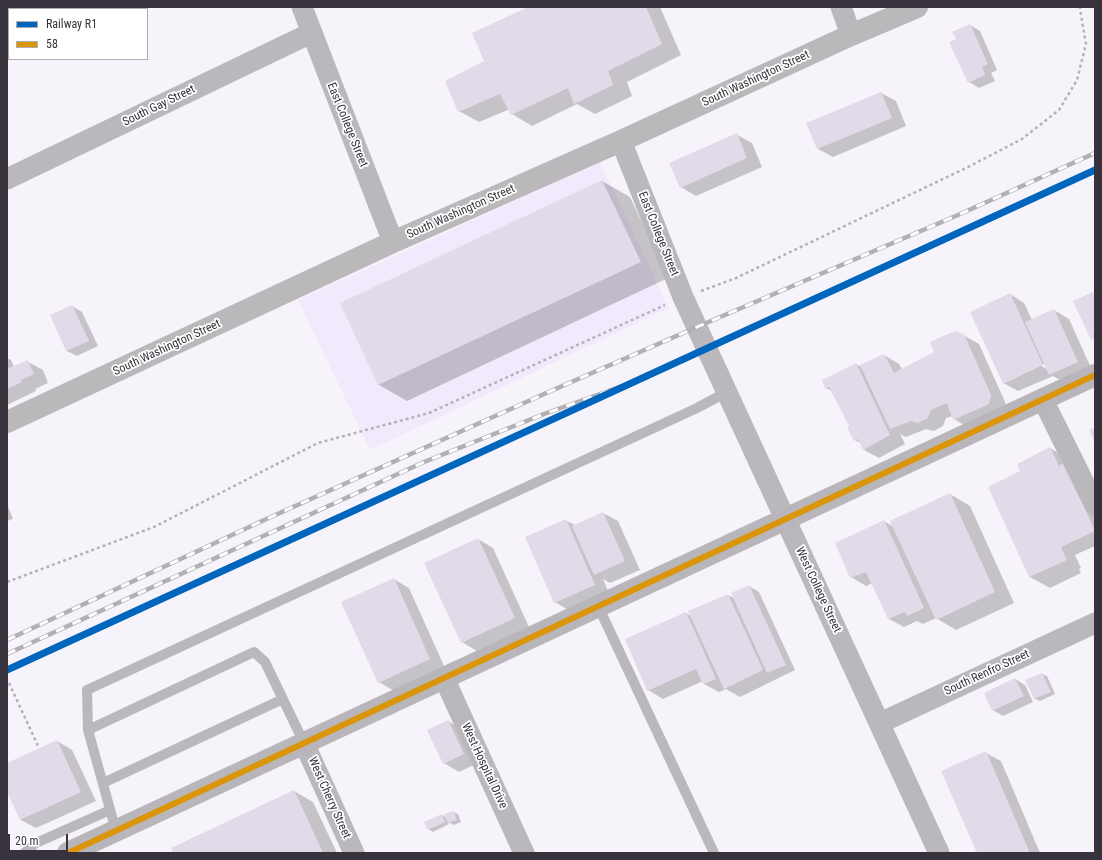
<!DOCTYPE html>
<style>
body{margin:0}
#map{position:relative;width:1102px;height:860px;overflow:hidden;background:#f7f3fa;font-family:"Roboto Condensed",sans-serif}
canvas{display:block}
.frame{position:absolute;inset:0;border:8px solid #37323b;pointer-events:none}
.legend{position:absolute;left:8px;top:8px;width:140px;height:52px;box-sizing:border-box;background:#fff;border:1px solid #afadb1;margin:0;padding:5px 7px;list-style:none;font-size:12px;color:#37323b}
.legend li{display:flex;align-items:center;gap:8px;height:20px}
.legend b{width:20px;border:1px solid #afadb1}
.scale{position:absolute;left:8px;top:834px;width:60px;height:18px;box-sizing:border-box;border:2px solid #37323b;border-top:0;padding-left:5px;font-size:12px;line-height:14px;white-space:nowrap;color:#37323b;-webkit-text-stroke:3px #fff;paint-order:stroke}
</style>
<div id="map">
<canvas width="1102" height="860"></canvas>
<div class="frame"></div>
<ul class="legend">
<li><b style="height:5px;background:#0065bd"></b>Railway R1</li>
<li><b style="height:5px;background:#da9509"></b>58</li>
</ul>
<div class="scale">20 m</div>
</div>
<script>
const ctx = document.querySelector('canvas').getContext('2d');
ctx.lineJoin = 'round';
function paint(path, color) { ctx.fillStyle = color; ctx.fill(path, 'evenodd'); }
const poly = rows => new Path2D(rows.map(r => 'M' + r).join(''));
function trace(path, color, width, dash) { ctx.strokeStyle = color; ctx.lineWidth = width; ctx.lineCap = dash ? 'butt' : 'round'; ctx.setLineDash(dash || []); ctx.stroke(path); }
function write(font, color, halo, rows, align = 'center') {
  ctx.font = font + ' "Roboto Condensed",sans-serif'; ctx.lineWidth = 3.5; ctx.setLineDash([]); ctx.textBaseline = 'middle'; ctx.strokeStyle = halo; ctx.fillStyle = color; for (const [text, x, y, turn = 0] of rows) {
    ctx.save(); ctx.translate(x, y); ctx.rotate((+turn || 0) * Math.PI / 180); ctx.textAlign = isNaN(turn) ? turn : align; if (halo) ctx.strokeText(text, 0, 0); ctx.fillText(text, 0, 0); ctx.restore();
  }
}
paint(poly([
 [600,162,669,308,370,450,298,300]
]), '#f3e9fd');
paint(poly([
 [531,7,660,7,681,55,627,82,632,96,595,114,577,104,532,126,512,114,510,109,479,122,459,111],
 [970,25,980,31,997,70,991,73,995,81,979,88,969,82,957,39],
 [881,93,896,101,906,126,833,157,818,149,808,124],
 [737,135,752,143,762,167,696,196,681,187],
 [602,181,630,197,668,278,407,401,379,385,341,304],
 [1010,294,1024,303,1032,320,1054,310,1069,319,1092,370,1065,383,1053,376,1018,391,1003,383],
 [1039,362,1047,366,1047,369,1038,364],
 [72,306,82,312,98,346,77,356,67,351,51,316],
 [963,335,979,344,1006,404,1003,412,969,428,954,419,953,416,946,418,943,426,934,431,926,429,906,437,900,434,905,444,879,458,864,450,862,444,855,440,850,426,833,392,826,388,856,364,863,368,884,355,899,364,902,370,936,352],
 [7,358,11,360,14,367,28,362,43,370,48,383,35,389,36,391,7,405],
 [1050,448,1065,457,1095,507,1095,546,1075,555,1081,568,1079,569,1081,573,1050,588,1030,577,989,488,1021,472],
 [950,494,970,506,1014,603,956,630,936,618,923,624,917,621,904,627,889,619,873,583,866,586,851,577,884,521,894,527],
 [7,504,13,519,7,521],
 [603,513,618,521,640,570,610,583,603,579,609,593,570,611,555,602,565,520,575,525],
 [478,539,493,548,529,627,477,651,462,642],
 [394,579,409,588,445,668,394,691,379,682],
 [749,586,759,592,795,670,740,697,726,689,719,692,704,684,703,681,663,699,648,690,686,613,692,617,728,595,734,598],
 [1042,674,1047,676,1055,694,1040,701,1035,699,1027,681],
 [1015,679,1025,685,1033,702,1003,716,993,710],
 [448,721,463,730,478,763,459,772,444,763],
 [57,741,72,750,96,801,36,828,21,820,7,790,7,764],
 [986,753,1001,761,1040,853,978,853],
 [294,791,313,802,337,853,174,853],
 [453,812,458,814,461,822,454,825,448,822,449,824,433,832,428,829,442,815,447,818]
]), '#0003');
paint(poly([
 [528,7,646,7,662,44,608,71,613,85,574,104,568,88,511,115,500,94,458,112,445,81,484,61,472,33],
 [970,24,988,64,982,67,985,75,968,83,949,42,956,39,952,32],
 [881,92,892,118,817,149,806,123],
 [737,133,747,158,680,188,669,163],
 [602,180,641,262,378,385,340,303],
 [1095,291,1095,344,1093,339,1091,340,1073,301],
 [1010,293,1043,365,1003,384,970,312],
 [72,305,89,341,66,351,50,315],
 [1054,309,1078,362,1049,375,1025,322],
 [955,331,964,334,991,395,989,404,953,420,947,403,931,410,928,418,918,423,911,421,890,429,860,365,884,354,894,373,934,352,930,342],
 [28,360,34,374,21,380,22,382,7,389,7,369],
 [856,363,890,435,863,450,858,439,854,441,847,427,849,426,829,387,825,389,822,380],
 [1095,427,1095,443,1089,430],
 [1050,447,1059,466,1064,463,1095,531,1061,547,1067,560,1029,577,988,487,1020,471,1017,464],
 [950,493,995,592,936,620,890,521],
 [603,512,625,561,594,575,572,526],
 [566,519,595,585,554,603,525,537],
 [884,520,924,608,907,616,905,612,888,619,866,572,850,578,835,543],
 [478,538,515,618,461,643,424,563],
 [394,578,430,659,378,683,341,602],
 [749,585,786,665,767,673,731,593],
 [728,594,763,670,724,689,688,611],
 [686,612,716,679,703,684,696,669,647,691,625,639],
 [1042,673,1051,692,1034,699,1025,680],
 [1015,678,1024,696,992,711,984,693],
 [448,720,464,754,443,764,427,730],
 [57,740,81,792,20,820,7,792,7,763],
 [986,751,1030,853,977,853,941,771],
 [294,790,323,853,173,853,171,848],
 [453,811,457,820,448,823,444,814],
 [442,814,445,822,427,830,424,822]
]), '#e2dae9');
trace(poly([
 [701,291,736,278,966,168,1022,139,1059,110,1077,80,1086,44,1080,9,1080,7],
 [7,582,154,527,318,443,429,413,665,305],
 [9,683,39,748]
]), '#b5b2b7', 2.5, [3, 3]);
trace(poly([
 [598,606,714,853],
 [88,730,254,652,265,662,304,743],
 [103,783,283,699],
 [116,831,88,730,87,690,697,408,727,392],
 [24,853,36,843,110,810]
]), '#bbb8bd', 10);
trace(poly([
 [302,7,393,242],
 [841,7,851,35],
 [621,141,683,297,939,853],
 [7,179,311,33],
 [1043,400,1095,505],
 [444,678,524,853],
 [880,723,1095,623],
 [304,743,354,853]
]), '#bbb8bd', 21);
trace(poly([
 [7,422,393,242,621,141,851,35,917,7]
]), '#bbb8bc', 22);
trace(poly([
 [68,853,1095,375]
]), '#b9b6bb', 22);
const rail = poly([
 [7,640,262,521,544,394,697,327,958,215,1095,153],
 [7,654,424,462,544,414,639,380]
]);
trace(rail, '#b2b0b4', 4.5);
trace(rail, '#fff', 3, [9]);
trace(poly([
 [68,853,1095,375]
]), '#da9509', 6);
trace(poly([
 [7,670,1095,170]
]), '#0065bd', 7);
write('12px', '#37323b', '#fff', [
 ["South Washington Street",756,79,-25],
 ["South Gay Street",159,106,-26],
 ["East College Street",347,125,68],
 ["South Washington Street",461,212,-24],
 ["East College Street",658,234,68],
 ["South Washington Street",167,348,-25],
 ["West College Street",818,590,65],
 ["South Renfro Street",987,673,-25],
 ["West Hospital Drive",484,766,65],
 ["West Cherry Street",329,798,66]
]);
</script>
